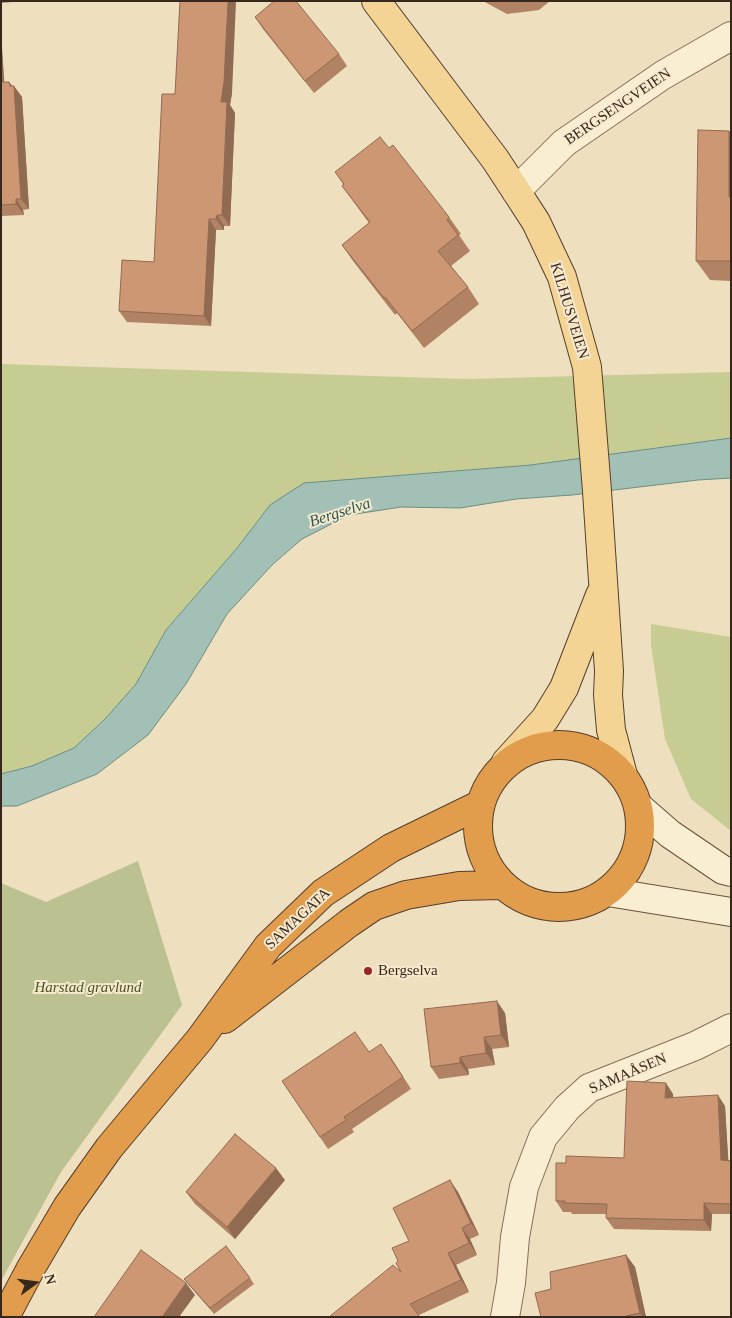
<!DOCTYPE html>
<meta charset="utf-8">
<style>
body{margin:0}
#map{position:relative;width:732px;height:1318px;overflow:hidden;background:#eedfbf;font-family:Georgia,serif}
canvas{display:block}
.frame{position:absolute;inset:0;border:2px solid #36281c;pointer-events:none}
.north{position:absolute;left:10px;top:1258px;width:50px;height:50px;-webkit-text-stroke:4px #f6e9ce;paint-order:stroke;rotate:76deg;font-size:14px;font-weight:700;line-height:20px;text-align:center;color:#36281c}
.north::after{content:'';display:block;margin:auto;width:18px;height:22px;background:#36281c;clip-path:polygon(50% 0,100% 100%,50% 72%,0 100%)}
</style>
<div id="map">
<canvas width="732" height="1318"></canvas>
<div class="frame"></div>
<div class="north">N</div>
</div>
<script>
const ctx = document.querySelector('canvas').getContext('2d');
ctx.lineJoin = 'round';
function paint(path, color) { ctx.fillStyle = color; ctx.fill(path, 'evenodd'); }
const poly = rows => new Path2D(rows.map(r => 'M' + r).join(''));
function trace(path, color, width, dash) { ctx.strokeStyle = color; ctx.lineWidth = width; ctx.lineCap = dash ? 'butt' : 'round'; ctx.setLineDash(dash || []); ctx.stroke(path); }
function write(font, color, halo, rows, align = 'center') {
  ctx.font = font + ' Georgia,serif'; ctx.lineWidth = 4; ctx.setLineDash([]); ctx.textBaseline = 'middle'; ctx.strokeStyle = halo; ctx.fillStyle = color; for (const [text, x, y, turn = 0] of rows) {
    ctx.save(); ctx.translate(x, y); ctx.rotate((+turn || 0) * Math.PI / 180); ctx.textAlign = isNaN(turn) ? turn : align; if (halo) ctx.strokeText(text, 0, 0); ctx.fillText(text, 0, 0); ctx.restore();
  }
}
paint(poly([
 [1,364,466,379,731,372,731,438,531,465,378,477,270,505,238,547,166,630,136,684,105,719,74,748,32,766,1,774],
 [651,624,731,637,731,831,691,799,665,739,651,645]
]), '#c7cc93');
paint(poly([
 [138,861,182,1005,61,1172,1,1281,1,883,46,902]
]), '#bcc192');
const water = poly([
 [731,438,731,478,698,480,572,495,516,499,460,508,401,507,349,515,302,539,273,564,227,614,186,684,148,735,97,774,17,806,1,806,1,774,32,766,74,748,105,719,136,684,166,630,238,547,270,505,304,483,531,465,731,438]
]);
paint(water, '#a2c0b6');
trace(water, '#698e84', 1);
const street = poly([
 [516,191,564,143,663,75,731,36],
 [505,1317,511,1283,515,1237,524,1187,543,1137,567,1108,589,1088,695,1046,731,1028]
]);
const secondary = poly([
 [639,807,670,834,723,870,731,872],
 [608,892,731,912]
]);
const primary = poly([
 [376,1,495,159,516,191,536,222,562,277,587,367,597,491,609,671,608,695,611,730,623,775],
 [506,762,545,719,564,688,600,595]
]);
const highway = poly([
 '478 826a81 81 0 1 1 162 0a81 81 0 1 1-162 0Z',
 [225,1019,349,923,374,906,406,895,459,886,502,885],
 [5,1317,31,1268,67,1207,109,1148,200,1039,268,946,323,893,391,848,479,805]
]);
trace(street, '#876f57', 30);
trace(secondary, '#69513a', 30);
trace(primary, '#553e2c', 30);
trace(highway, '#553e2c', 30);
trace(street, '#f9edd2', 28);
trace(secondary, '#f9edd2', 28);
trace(primary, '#f3d495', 28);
trace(highway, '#e19c4c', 28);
paint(poly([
 [1,1,13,1,13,2,1,3],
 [483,1,550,1,539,10,507,14],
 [255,17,339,54,347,66,314,93,263,29],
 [1,33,4,82,9,82,22,97,29,209,23,210,24,215,1,216],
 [232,93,230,105,235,113,230,226,224,226,224,230,216,230,211,326,127,322,119,311,154,262,175,94],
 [729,131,731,133,731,281,710,280,696,261],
 [389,148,449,217,461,234,459,235,470,251,451,266,468,287,479,304,424,348,397,313,395,315,353,261,342,245,369,223,342,186,343,184,335,172],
 [505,1013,509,1047,492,1049,495,1065,468,1069,469,1075,439,1079,431,1067],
 [370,1052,390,1056,411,1089,352,1129,354,1132,328,1149,282,1081],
 [673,1094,673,1098,725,1106,728,1160,731,1161,731,1214,712,1214,711,1231,614,1229,606,1218,606,1214,572,1214,571,1212,563,1212,556,1201,566,1163,624,1158],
 [285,1180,235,1239,195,1204,186,1192],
 [458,1192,479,1235,470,1239,477,1255,456,1265,469,1292,419,1315,329,1317,401,1272,398,1261,409,1241],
 [626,1255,635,1267,646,1317,541,1317,551,1289],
 [250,1278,254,1284,214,1314,189,1285,184,1279]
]), '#b18264');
paint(poly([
 [228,1,236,1,232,93,230,105,235,113,230,226,222,215,221,102],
 [1,33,5,93,1,88],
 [9,82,14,89,14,86,22,97,29,209,21,199],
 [729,131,731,133,731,200,729,197],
 [16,199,23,210,24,215,16,204],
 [217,215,224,226,224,230,216,219],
 [209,219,216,230,211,326,204,316],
 [497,1001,505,1013,509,1047,501,1035],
 [484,1037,492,1049,495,1065,486,1053],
 [460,1057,468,1069,469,1075,460,1063],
 [666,1083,673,1094,673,1109,665,1098],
 [718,1095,725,1106,729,1171,721,1160],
 [276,1168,285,1180,235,1239,227,1227],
 [450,1180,458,1192,479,1235,471,1223],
 [704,1203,712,1214,711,1231,704,1220],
 [462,1228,470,1239,477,1255,469,1243],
 [448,1253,456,1265,469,1292,461,1280],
 [626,1255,635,1267,646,1317,643,1317,640,1313],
 [186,1283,195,1295,179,1317,162,1317]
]), '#906a51');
const building = poly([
 [180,1,228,1,224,82,221,102,227,102,222,215,217,215,216,219,209,219,204,316,119,311,122,260,154,262,162,94,175,94,180,1],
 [274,1,296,1,339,54,305,81,255,17,274,1],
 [1,82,9,82,10,86,14,86,21,199,16,199,16,204,1,205,1,82],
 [698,130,729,131,729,197,731,197,731,261,696,261,698,130],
 [380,137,389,148,393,145,449,217,447,220,458,235,438,251,468,287,412,331,385,297,384,298,342,245,370,222,342,186,344,184,335,172,380,137],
 [497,1001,501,1035,484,1037,486,1053,460,1057,460,1063,431,1067,424,1009,497,1001],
 [355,1032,369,1052,381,1044,403,1077,344,1117,346,1120,320,1137,282,1081,355,1032],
 [627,1081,666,1083,665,1098,718,1095,721,1160,731,1161,731,1204,704,1203,704,1220,606,1218,607,1204,565,1203,565,1201,556,1201,556,1163,566,1163,566,1156,624,1158,627,1081],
 [235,1134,276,1168,227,1227,186,1192,235,1134],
 [450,1180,471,1223,462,1228,469,1243,448,1253,461,1280,410,1304,420,1317,329,1317,393,1265,401,1272,396,1263,398,1261,392,1248,409,1241,393,1208,450,1180],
 [226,1246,250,1278,210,1308,184,1279,226,1246],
 [141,1250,186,1283,162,1317,94,1317,141,1250],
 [626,1255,640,1313,622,1317,541,1317,535,1293,551,1289,550,1272,626,1255]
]);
paint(building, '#ce9774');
trace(building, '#906a51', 1);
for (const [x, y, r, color] of [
 [368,971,5,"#972629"]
]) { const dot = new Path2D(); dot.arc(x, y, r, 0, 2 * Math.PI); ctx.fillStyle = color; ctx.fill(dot); trace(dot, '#f6e9ce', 2); }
write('15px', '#36281c', '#f6e9ce', [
 ["BERGSENGVEIEN",618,107,-34],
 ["KILHUSVEIEN",569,311,73],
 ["SAMAGATA",298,919,-43],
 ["SAMAÅSEN",628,1074,-23]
]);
write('15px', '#36281c', '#f6e9ce', [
 ["Bergselva",378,971]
], 'left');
write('italic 15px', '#485322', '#f6e9ce', [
 ["Harstad gravlund",88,988]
]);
write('italic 16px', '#2b5753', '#f6e9ce', [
 ["Bergselva",340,513,-18]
]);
</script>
